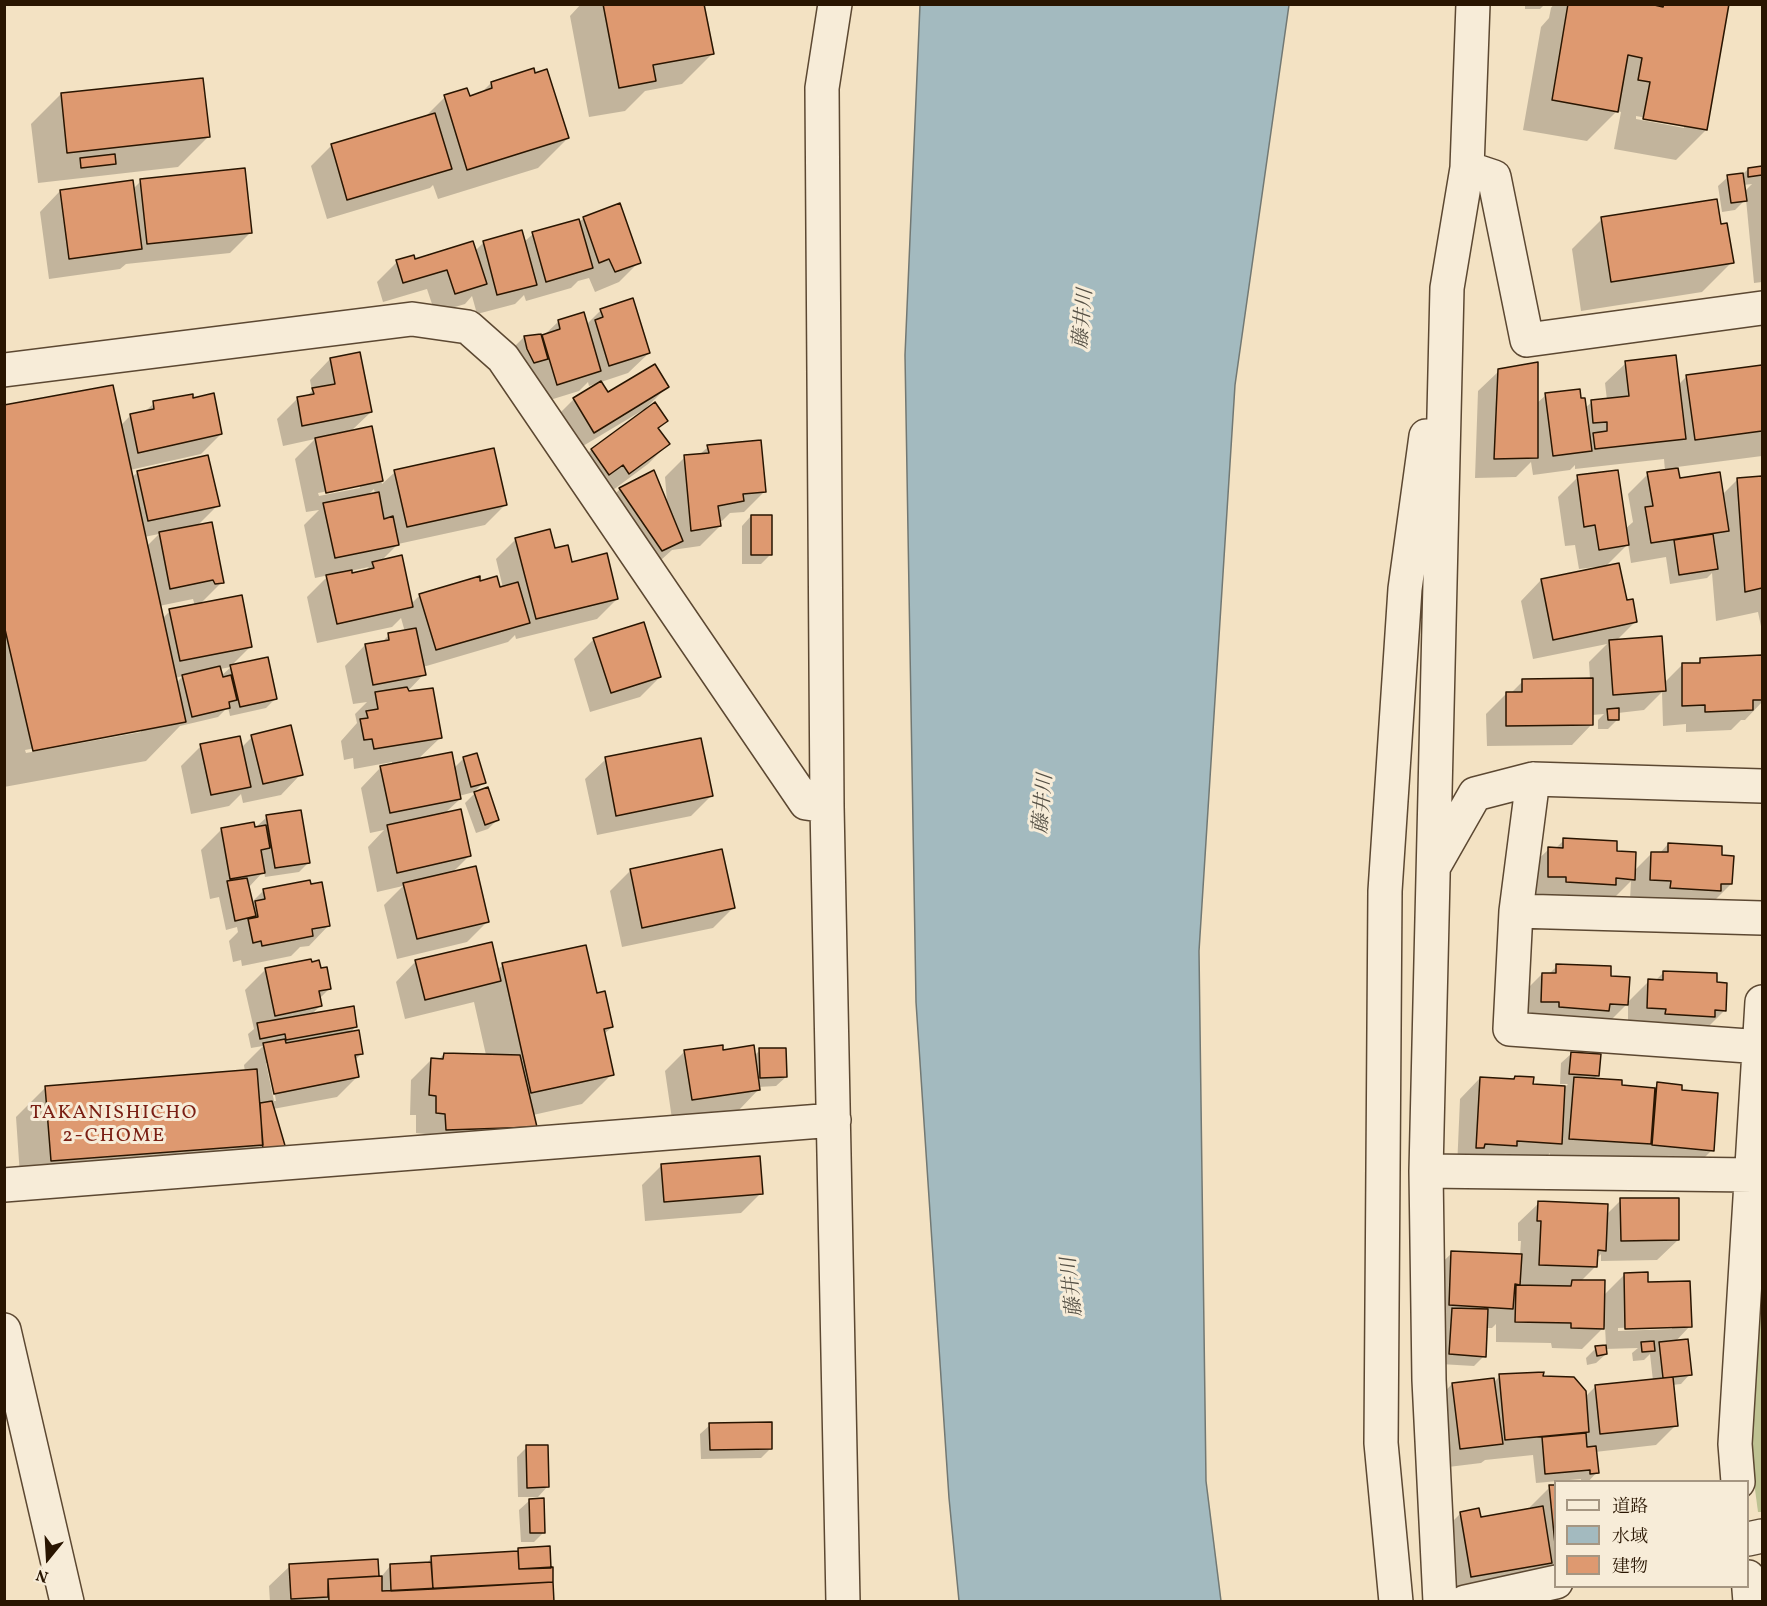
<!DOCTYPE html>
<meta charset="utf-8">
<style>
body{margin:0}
#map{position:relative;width:1767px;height:1606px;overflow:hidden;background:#f3e2c3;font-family:Vollkorn,"Noto Serif JP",serif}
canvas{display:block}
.frame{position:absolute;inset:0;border:6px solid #291501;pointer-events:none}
.legend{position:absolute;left:1554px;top:1480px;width:195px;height:108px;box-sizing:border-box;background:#f7ecd8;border:2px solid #a59682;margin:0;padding:8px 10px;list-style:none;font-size:18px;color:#291501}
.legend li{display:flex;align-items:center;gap:12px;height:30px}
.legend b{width:30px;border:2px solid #a59682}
.north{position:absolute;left:18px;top:1528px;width:60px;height:60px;-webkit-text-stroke:4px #f7ecd8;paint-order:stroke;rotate:198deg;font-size:16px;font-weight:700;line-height:24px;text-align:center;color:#291501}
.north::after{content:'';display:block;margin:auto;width:21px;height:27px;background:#291501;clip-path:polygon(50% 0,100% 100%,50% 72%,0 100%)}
</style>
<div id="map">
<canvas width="1767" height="1606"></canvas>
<div class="frame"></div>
<ul class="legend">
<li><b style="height:8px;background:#f7ecd8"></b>道路</li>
<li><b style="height:16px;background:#a3babf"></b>水域</li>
<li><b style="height:16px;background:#de9970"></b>建物</li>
</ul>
<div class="north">N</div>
</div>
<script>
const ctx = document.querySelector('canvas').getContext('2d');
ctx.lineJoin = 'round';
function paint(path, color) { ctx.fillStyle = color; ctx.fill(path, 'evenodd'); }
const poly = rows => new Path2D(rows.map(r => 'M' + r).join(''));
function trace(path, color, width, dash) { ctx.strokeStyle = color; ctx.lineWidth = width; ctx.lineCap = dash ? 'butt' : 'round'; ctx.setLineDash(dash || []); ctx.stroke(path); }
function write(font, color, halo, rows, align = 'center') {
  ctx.font = font + ' Vollkorn,"Noto Serif JP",serif'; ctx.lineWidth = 6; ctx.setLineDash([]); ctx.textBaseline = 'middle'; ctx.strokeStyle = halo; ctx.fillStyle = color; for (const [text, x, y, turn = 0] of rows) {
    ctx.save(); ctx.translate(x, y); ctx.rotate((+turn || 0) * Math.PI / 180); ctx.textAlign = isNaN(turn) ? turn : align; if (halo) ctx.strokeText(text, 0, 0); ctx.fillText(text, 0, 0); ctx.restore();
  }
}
paint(poly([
 [1762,1209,1762,1512,1758,1512,1749,1444]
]), '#bec292');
const water = poly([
 [920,5,1289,5,1235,385,1199,951,1206,1481,1221,1601,959,1601,949,1498,916,1002,905,355,920,5]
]);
paint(water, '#a3babf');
trace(water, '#727873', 1.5);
paint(poly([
 [581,4,703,4,712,54,682,84,645,91,625,111,589,117,570,16],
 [1525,4,1545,4,1540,9,1525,9],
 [1554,4,1727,4,1706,130,1676,160,1614,149,1621,112,1617,111,1587,141,1523,130,1541,27,1549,18,1551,8],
 [1636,116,1684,125,1684,128,1636,119],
 [491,83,568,138,538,168,438,199,433,185,430,188,327,219,311,166,332,145,424,118,445,97,469,98,481,93],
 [61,94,208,137,178,167,38,183,31,124],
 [1762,168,1762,282,1754,283,1746,199,1735,210,1722,212,1718,186,1728,177,1743,174,1748,169],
 [1752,184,1744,192,1743,185],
 [141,181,250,233,230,253,126,264,120,269,49,279,40,212,60,191,133,189],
 [584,218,639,262,619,282,595,292,589,278,578,281,571,288,526,301,524,295,515,304,477,314,472,296,465,304,435,313,427,289,383,302,377,282,397,262,414,261,475,251,484,242,524,242,533,234,578,223],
 [1602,219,1720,225,1732,262,1702,292,1581,311,1572,249],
 [601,310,649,353,628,373,589,386,588,382,579,391,537,404,514,347,524,337,540,339,559,321,586,325],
 [330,359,371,412,350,432,371,428,382,484,395,472,505,505,485,525,398,544,381,561,411,604,420,595,479,583,499,589,503,588,496,559,516,539,554,550,617,599,597,619,516,639,515,635,508,642,423,667,424,674,406,693,440,738,417,760,454,768,464,758,484,782,474,792,459,796,460,799,444,814,469,856,451,874,487,922,467,942,397,959,384,905,403,886,377,892,368,847,384,830,370,833,361,788,381,767,392,765,392,762,354,769,353,758,344,760,341,741,357,723,355,714,367,702,353,704,345,666,365,645,381,643,389,635,405,632,401,618,392,627,317,643,307,597,329,575,315,578,304,525,319,510,306,512,295,459,315,439,283,446,277,419,297,399,306,397,312,391,310,380],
 [360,485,360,488,319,496,318,493],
 [374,489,375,494,367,496],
 [369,567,364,572,351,575,350,571],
 [1626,363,1678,385,1686,377,1762,366,1762,456,1677,467,1679,479,1722,495,1738,479,1762,478,1762,631,1758,612,1716,621,1712,573,1707,578,1670,584,1666,557,1631,563,1628,544,1605,567,1635,622,1616,641,1664,683,1682,665,1695,665,1701,660,1762,657,1762,702,1745,720,1741,720,1731,730,1686,732,1686,724,1663,726,1662,692,1644,710,1618,713,1618,719,1608,729,1598,729,1598,720,1604,714,1592,715,1592,724,1572,745,1487,746,1486,714,1506,694,1510,694,1523,681,1590,680,1589,662,1607,644,1533,659,1521,601,1541,580,1596,569,1595,567,1579,569,1575,545,1565,546,1558,497,1578,477,1625,529,1633,522,1628,494,1648,474,1665,471,1664,459,1575,469,1575,465,1570,470,1533,475,1531,462,1516,477,1475,478,1478,391,1499,371,1536,404,1546,395,1580,400,1585,408,1592,402,1607,400,1605,383],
 [111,387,120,426,131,415,144,413,154,403,192,396,192,399,213,395,221,434,201,454,130,470,131,478,138,472,207,457,218,505,197,526,210,524,222,582,199,605,240,597,250,647,230,667,267,659,276,698,266,708,230,716,228,707,218,717,180,726,146,761,4,787,4,407],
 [159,534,146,547,144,537],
 [193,599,195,606,170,611,162,619,159,606],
 [231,667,221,676,220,669],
 [183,676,176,683,175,678],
 [141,729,141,732,26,753,25,750],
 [667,387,646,408,666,421,658,430,668,444,648,464,609,493,571,470,591,450,644,412,643,410,573,452,554,419,574,399],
 [708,447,764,492,744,512,730,513,722,521,719,522,720,526,700,546,672,550,661,560,642,570,600,509,620,489,667,502,665,477,685,457,699,455],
 [751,516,771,554,761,564,742,564,742,526],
 [594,639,660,677,640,697,590,712,574,659],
 [252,737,301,774,281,795,243,803,241,794,229,806,191,814,181,766,201,746,241,748],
 [606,759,711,796,691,816,597,835,585,779],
 [475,793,498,819,488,829,476,833,465,803],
 [267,817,309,862,299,872,265,877,264,871,248,888,251,903,263,891,309,882,329,925,309,946,300,947,291,956,242,966,241,960,233,962,229,941,238,932,237,927,226,930,219,897,210,899,201,850,221,830,257,828,257,826],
 [1564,840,1616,852,1634,871,1651,854,1659,854,1668,844,1720,856,1731,884,1711,904,1630,900,1631,881,1613,899,1528,896,1528,869,1549,849,1555,849],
 [721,851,733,908,713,928,622,947,610,891,630,871],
 [416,961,497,970,503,965,596,994,612,1027,603,1035,612,1074,582,1104,533,1115,536,1127,426,1149,425,1134,416,1133,416,1115,410,1115,411,1080,431,1060,438,1060,444,1054,486,1055,474,1002,405,1019,396,982],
 [1557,966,1609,977,1627,1003,1649,981,1655,981,1664,972,1715,984,1725,1010,1705,1030,1628,1028,1628,1003,1606,1025,1522,1022,1522,994,1542,974,1549,974],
 [266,969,330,988,319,999,320,1006,311,1015,356,1026,349,1034,362,1053,355,1060,357,1077,337,1097,273,1109,284,1149,21,1191,16,1117,46,1087,245,1072,244,1065,263,1046,251,1048,248,1034,254,1029,245,990],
 [266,1063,269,1063,276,1101,274,1101],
 [760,1050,786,1077,776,1086,758,1087,759,1089,739,1110,672,1119,665,1071,685,1051,722,1052,754,1056],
 [1571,1054,1598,1075,1594,1079,1620,1086,1653,1089,1658,1084,1680,1091,1712,1150,1692,1170,1550,1158,1550,1153,1541,1163,1457,1168,1460,1099,1480,1078,1513,1080,1515,1077,1532,1086,1565,1087,1568,1084,1560,1084,1561,1063],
 [662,1165,761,1193,741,1213,645,1221,642,1185],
 [1621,1200,1678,1240,1657,1260,1601,1261,1601,1254,1596,1259,1596,1266,1580,1282,1603,1296,1625,1274,1647,1284,1690,1326,1675,1342,1690,1374,1681,1384,1672,1385,1676,1425,1656,1445,1595,1452,1597,1472,1588,1482,1581,1482,1581,1479,1536,1483,1533,1455,1485,1460,1481,1463,1440,1468,1432,1405,1452,1384,1493,1383,1500,1376,1542,1378,1585,1397,1595,1387,1653,1381,1650,1354,1644,1360,1633,1361,1632,1353,1638,1348,1605,1349,1606,1354,1596,1363,1587,1365,1586,1358,1596,1348,1606,1346,1605,1326,1582,1349,1552,1348,1551,1343,1496,1342,1496,1324,1492,1328,1486,1328,1484,1356,1474,1366,1440,1364,1431,1273,1452,1253,1520,1256,1521,1241,1518,1241,1518,1223,1539,1203,1606,1215],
 [1672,1326,1672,1329,1618,1331,1618,1328],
 [710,1425,771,1448,761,1458,701,1459,700,1434],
 [527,1447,547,1487,538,1497,518,1497,517,1457],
 [1556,1486,1556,1580,1452,1597,1441,1533,1461,1513,1479,1519,1530,1510,1530,1507,1550,1487],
 [529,1501,544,1532,534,1542,521,1542,519,1510],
 [518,1549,553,1602,270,1602,269,1586,290,1566,378,1575,375,1578,381,1577,391,1565,426,1564,432,1557,515,1553]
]), '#0003');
const building = poly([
 [603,4,704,4,714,54,653,65,656,81,619,88,603,4],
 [1568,4,1650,4,1663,7,1664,4,1729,4,1707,130,1643,119,1650,82,1638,80,1642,58,1628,55,1618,112,1552,100,1568,4],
 [534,68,535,73,547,69,569,138,467,170,444,95,467,88,470,96,492,88,491,82,534,68],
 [203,78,210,137,67,153,61,93,203,78],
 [435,113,452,169,347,200,331,144,435,113],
 [115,154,116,164,81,168,80,158,115,154],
 [1762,166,1762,175,1748,177,1748,168,1762,166],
 [245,168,252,233,147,244,140,179,245,168],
 [1743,173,1747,201,1731,203,1727,175,1743,173],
 [133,180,142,249,69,259,60,190,133,180],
 [1717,199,1721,224,1727,223,1734,263,1611,282,1601,217,1717,199],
 [620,203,641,263,615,272,609,259,599,263,583,217,620,203],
 [579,219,593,268,546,282,532,232,579,219],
 [522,230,537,285,497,295,483,241,522,230],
 [473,241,487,284,455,294,447,270,403,283,396,260,414,255,415,259,473,241],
 [633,298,650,353,609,366,595,320,603,317,600,309,633,298],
 [584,312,601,371,557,385,542,335,560,329,558,320,584,312],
 [541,334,548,359,534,363,527,349,524,336,541,334],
 [360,352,372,412,302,426,297,397,314,394,312,388,335,384,330,358,360,352],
 [1676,355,1686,439,1595,449,1593,433,1607,431,1607,422,1593,423,1591,400,1629,396,1625,361,1676,355],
 [1538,362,1538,458,1494,459,1498,369,1538,362],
 [655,364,669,387,594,433,573,398,601,381,608,392,655,364],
 [1762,365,1762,431,1695,440,1686,375,1762,365],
 [113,385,186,722,33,751,4,625,4,405,113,385],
 [1580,389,1581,398,1585,398,1592,451,1553,456,1545,393,1580,389],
 [214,393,222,434,138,453,130,414,154,409,153,401,193,394,193,398,214,393],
 [655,402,668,421,658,428,670,444,629,474,623,465,609,475,591,449,655,402],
 [372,426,383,481,326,493,315,438,372,426],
 [761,440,766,492,743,494,744,501,718,506,721,526,691,531,684,455,709,453,707,445,761,440],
 [494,448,507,505,407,527,394,470,494,448],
 [208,455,220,506,148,521,137,471,208,455],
 [1678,468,1680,478,1720,472,1729,531,1651,543,1645,507,1653,506,1647,472,1678,468],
 [654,470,683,541,662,551,619,488,654,470],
 [1618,470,1629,545,1599,550,1595,525,1584,527,1577,475,1618,470],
 [1762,476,1762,588,1745,592,1737,478,1762,476],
 [379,492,384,519,393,516,399,545,335,558,323,503,379,492],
 [751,515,772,515,772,555,751,555,751,515],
 [212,522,224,583,215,584,213,580,170,589,159,532,212,522],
 [550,529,555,548,568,545,572,562,607,553,618,599,536,619,515,538,550,529],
 [1713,534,1718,569,1679,575,1674,540,1713,534],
 [402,555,413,607,337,624,326,575,352,570,352,573,374,568,372,562,402,555],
 [1619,563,1627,600,1633,599,1637,622,1553,640,1541,579,1619,563],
 [480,576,480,581,497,576,500,587,518,582,530,623,436,650,419,594,480,576],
 [242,595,252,647,180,661,169,609,242,595],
 [644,622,661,677,611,693,593,638,644,622],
 [416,628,426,675,373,685,365,644,389,640,388,633,416,628],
 [1662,636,1666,691,1613,695,1609,640,1662,636],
 [1762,655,1762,700,1753,700,1753,710,1705,712,1705,705,1682,706,1682,663,1700,663,1700,658,1762,655],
 [268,657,277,699,240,707,230,665,268,657],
 [220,666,223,677,231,675,237,700,229,702,230,708,192,717,182,675,220,666],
 [1593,678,1593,725,1506,726,1506,692,1522,692,1522,679,1593,678],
 [407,687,409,691,433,688,442,738,374,749,372,739,364,740,360,719,368,718,366,711,378,709,375,692,407,687],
 [1619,708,1619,720,1608,720,1607,709,1619,708],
 [291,725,303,775,263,784,251,735,291,725],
 [240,736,251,787,211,795,200,744,240,736],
 [701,738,713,796,616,816,605,757,701,738],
 [452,752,461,799,390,813,380,766,452,752],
 [477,753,486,783,471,787,463,757,477,753],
 [488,787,499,820,485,825,474,792,488,787],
 [461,809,471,856,397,873,387,825,461,809],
 [301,810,310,863,275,868,266,815,301,810],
 [254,822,255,827,266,825,270,848,261,850,265,873,230,879,221,828,254,822],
 [1563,838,1617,841,1617,851,1636,852,1635,880,1616,878,1616,885,1566,882,1566,877,1548,877,1548,847,1563,848,1563,838],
 [1668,843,1722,846,1722,855,1734,856,1732,884,1721,884,1721,891,1670,888,1671,881,1650,880,1651,852,1668,852,1668,843],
 [722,849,735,908,642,928,630,869,722,849],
 [476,866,489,922,417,939,403,883,476,866],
 [247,878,256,916,235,921,227,881,247,878],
 [310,880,311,884,322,882,330,926,312,929,313,936,262,946,261,941,253,943,248,919,258,917,255,901,265,899,263,889,310,880],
 [492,942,501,981,425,1000,415,960,492,942],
 [586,945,597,993,605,991,613,1027,604,1029,614,1075,531,1093,502,963,586,945],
 [311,959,312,962,319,960,321,968,327,967,331,989,319,991,322,1006,275,1016,265,968,311,959],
 [1556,964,1611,966,1611,976,1630,977,1628,1005,1610,1004,1609,1011,1559,1007,1559,1002,1541,1002,1542,973,1556,973,1556,964],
 [1663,971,1717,973,1717,982,1727,983,1726,1011,1715,1010,1715,1017,1665,1014,1666,1009,1647,1008,1648,979,1663,980,1663,971],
 [354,1006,357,1027,286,1040,285,1034,260,1039,257,1023,354,1006],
 [359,1030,363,1054,355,1055,359,1077,274,1094,263,1043,285,1039,286,1043,359,1030],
 [723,1045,723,1050,754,1045,760,1090,692,1100,684,1050,723,1045],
 [759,1048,786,1048,787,1077,760,1078,759,1048],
 [1571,1052,1601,1054,1599,1076,1569,1074,1571,1052],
 [444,1053,520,1055,537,1127,446,1130,445,1114,436,1113,436,1096,429,1095,431,1058,443,1059,444,1053],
 [257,1069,263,1145,51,1161,45,1086,257,1069],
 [1515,1076,1534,1077,1533,1084,1565,1086,1562,1144,1517,1141,1517,1146,1485,1144,1484,1148,1476,1148,1480,1077,1514,1079,1515,1076],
 [1574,1077,1622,1080,1622,1085,1655,1088,1651,1144,1569,1139,1574,1077],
 [1657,1082,1682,1085,1682,1090,1718,1093,1714,1151,1652,1145,1657,1082],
 [272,1101,286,1149,263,1151,260,1103,272,1101],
 [760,1156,763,1194,664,1202,661,1164,760,1156],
 [1620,1198,1679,1198,1679,1240,1621,1241,1620,1198],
 [1538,1201,1608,1204,1606,1251,1598,1250,1597,1267,1539,1265,1541,1221,1537,1221,1538,1201],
 [1451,1251,1522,1254,1520,1285,1515,1284,1513,1309,1449,1305,1451,1251],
 [1648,1272,1648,1282,1690,1281,1692,1327,1625,1329,1624,1273,1648,1272],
 [1572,1280,1605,1280,1604,1329,1571,1328,1571,1323,1515,1322,1516,1285,1571,1286,1572,1280],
 [1452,1308,1488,1309,1486,1357,1449,1354,1452,1308],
 [1688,1339,1692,1375,1663,1378,1659,1342,1688,1339],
 [1654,1341,1655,1351,1642,1352,1641,1342,1654,1341],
 [1606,1345,1607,1354,1597,1356,1595,1346,1606,1345],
 [1544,1372,1543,1376,1574,1377,1586,1391,1589,1432,1505,1440,1499,1374,1544,1372],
 [1673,1377,1678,1426,1600,1434,1595,1385,1673,1377],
 [1494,1378,1503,1444,1460,1449,1452,1383,1494,1378],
 [772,1422,772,1449,710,1450,709,1423,772,1422],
 [1586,1433,1587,1447,1596,1446,1599,1473,1590,1474,1590,1470,1545,1474,1542,1437,1586,1433],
 [526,1445,548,1445,549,1487,527,1488,526,1445],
 [1549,1485,1556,1485,1556,1554,1549,1485],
 [544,1498,545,1533,530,1533,529,1499,544,1498],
 [1543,1506,1552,1563,1471,1577,1460,1512,1479,1508,1481,1517,1543,1506],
 [550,1546,551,1568,519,1569,518,1548,550,1546],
 [518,1551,519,1569,553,1567,553,1582,433,1589,431,1556,518,1551],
 [378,1559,379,1576,328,1579,328,1597,291,1599,289,1564,378,1559],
 [431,1562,433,1589,391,1591,390,1564,431,1562],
 [382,1576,382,1591,553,1582,554,1602,329,1602,328,1579,382,1576]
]);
paint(building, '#de9970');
trace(building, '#291501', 1.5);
const minor = poly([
 [835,4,822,88,827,806,843,1602],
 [1467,168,1494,177,1527,340,1762,308],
 [4,370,412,319,468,327,503,358,806,803,827,806],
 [1533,779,1516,911,1510,1029,1762,1047],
 [1434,866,1475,794,1533,779,1762,786],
 [1516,911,1762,918],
 [1426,1171,1752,1175,1762,1174],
 [4,1185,834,1120],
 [4,1330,67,1602],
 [1738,1482,1735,1444,1762,1002],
 [1748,1539,1762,1536],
 [1748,1577,1750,1602],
 [1396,1602,1381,1443,1385,891,1405,589,1426,436],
 [1440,1602,1429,1380,1426,1171,1447,288,1467,168,1473,4],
 [1465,1602,1556,1582]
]);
trace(minor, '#5c4832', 36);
trace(minor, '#f7ecd8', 33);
write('italic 20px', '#544f44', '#f7ecd8', [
 ["藤井川",1085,319,-85],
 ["藤井川",1045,804,-85],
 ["藤井川",1074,1287,-96]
]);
ctx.letterSpacing = '1.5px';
write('20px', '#7a1f14', '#f7ecd8', [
 ["TAKANISHICHO",114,1114],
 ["2-CHOME",114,1137]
]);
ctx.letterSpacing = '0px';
</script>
